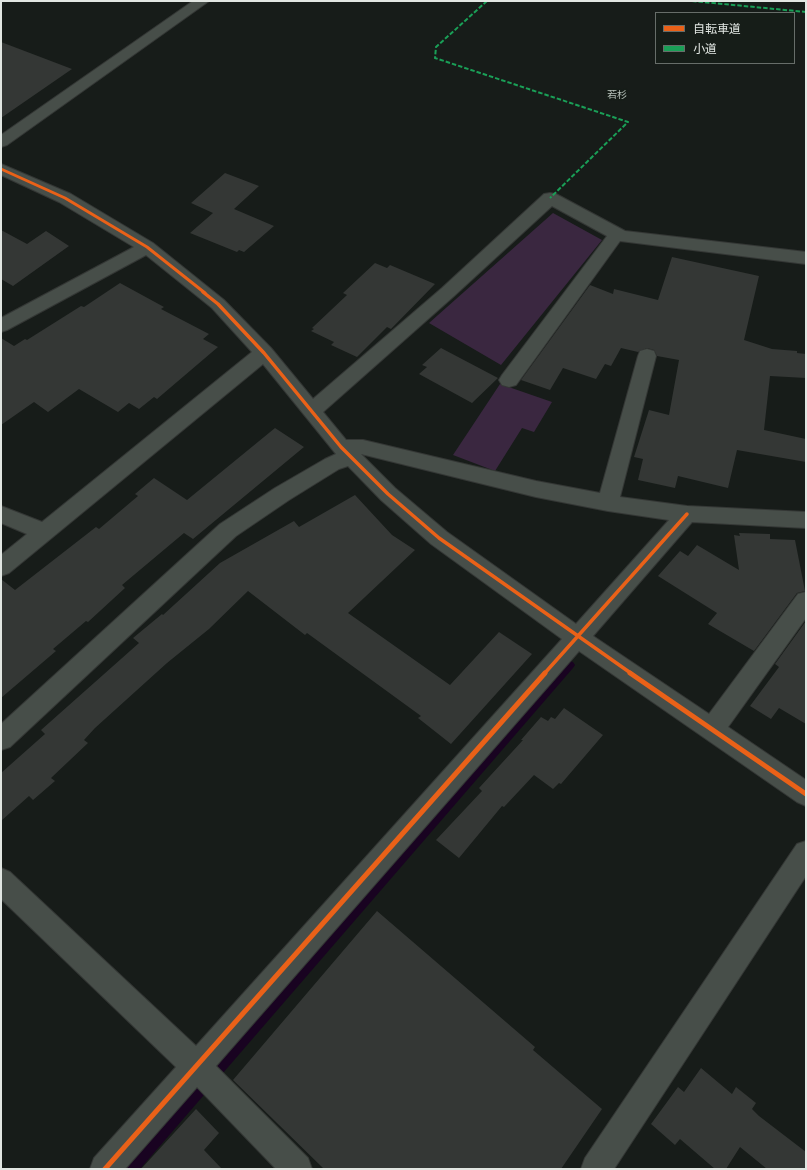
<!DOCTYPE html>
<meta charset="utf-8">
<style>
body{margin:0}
#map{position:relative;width:807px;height:1170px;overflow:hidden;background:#171c19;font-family:"Source Serif 4","Noto Sans JP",serif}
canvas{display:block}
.frame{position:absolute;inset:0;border:2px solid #e1e6e2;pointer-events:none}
.legend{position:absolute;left:655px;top:12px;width:140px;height:52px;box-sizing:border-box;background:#161d18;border:1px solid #676d69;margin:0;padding:5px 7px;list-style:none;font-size:12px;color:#e1e6e2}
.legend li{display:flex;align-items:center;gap:8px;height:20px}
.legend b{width:20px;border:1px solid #676d69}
</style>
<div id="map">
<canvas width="807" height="1170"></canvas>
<div class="frame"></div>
<ul class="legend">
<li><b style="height:5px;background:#ea6118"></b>自転車道</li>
<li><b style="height:5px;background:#1a9f57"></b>小道</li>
</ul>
</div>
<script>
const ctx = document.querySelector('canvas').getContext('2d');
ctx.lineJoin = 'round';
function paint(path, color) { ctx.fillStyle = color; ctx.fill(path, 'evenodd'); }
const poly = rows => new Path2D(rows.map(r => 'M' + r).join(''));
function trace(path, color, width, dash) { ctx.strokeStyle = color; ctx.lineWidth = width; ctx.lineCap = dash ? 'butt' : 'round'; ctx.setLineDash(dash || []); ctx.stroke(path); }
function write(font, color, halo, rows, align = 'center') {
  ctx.font = font + ' "Source Serif 4","Noto Sans JP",serif'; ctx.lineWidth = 3; ctx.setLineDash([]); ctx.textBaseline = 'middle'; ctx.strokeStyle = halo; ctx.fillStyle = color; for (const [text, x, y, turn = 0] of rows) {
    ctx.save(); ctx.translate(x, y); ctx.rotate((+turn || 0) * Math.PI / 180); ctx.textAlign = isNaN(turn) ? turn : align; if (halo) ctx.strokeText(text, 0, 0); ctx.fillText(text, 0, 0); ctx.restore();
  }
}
paint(poly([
 [553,213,602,240,501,365,429,323],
 [500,384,552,402,534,432,522,428,495,471,453,455]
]), '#3a2740');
paint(poly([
 [570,661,573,662,575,665,573,668,140,1169,126,1169,128,1165,567,662,570,661]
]), '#190321');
paint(poly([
 [1,42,72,69,1,118],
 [225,173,259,186,234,209,274,226,244,252,239,250,237,252,190,233,213,213,191,203],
 [1,230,27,244,46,231,69,246,13,286,1,279],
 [672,257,759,276,744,340,772,349,797,351,797,353,806,354,806,378,770,376,764,430,806,439,806,462,737,450,728,488,678,476,675,488,638,480,643,459,634,457,649,410,669,415,679,360,657,356,654,350,647,348,638,352,621,348,611,366,605,364,596,379,563,368,550,390,521,380,590,285,613,294,614,289,658,300],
 [375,263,387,268,390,265,435,284,391,329,387,327,357,357,331,345,334,342,311,331,314,329,312,328,347,295,343,293],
 [120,283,164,307,161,309,209,334,203,339,218,347,157,399,154,397,139,409,129,403,118,412,79,389,48,412,34,402,1,425,1,338,14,346,25,339,27,340,81,306,84,307],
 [441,348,498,378,472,403,419,374,427,367,422,365],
 [275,428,304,447,193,539,184,533,122,585,125,588,88,622,86,621,53,649,56,651,1,698,1,579,15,590,96,527,99,529,138,496,135,494,154,478,187,500],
 [355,495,392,535,415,550,348,613,450,685,499,632,532,654,451,744,418,718,421,716,307,633,305,635,248,591,209,629,167,663,95,728,84,740,88,743,51,778,55,781,33,800,29,796,1,821,1,773,45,734,41,730,139,643,133,638,162,614,163,615,220,563,294,521,299,527],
 [739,533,770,534,770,539,795,540,805,591,797,593,754,651,708,624,717,613,658,576,680,551,688,556,697,545,739,570,734,535,740,536],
 [806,621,806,724,779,708,771,719,750,706,779,667,775,664],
 [564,708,603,735,561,784,559,783,553,789,534,775,504,807,502,806,459,858,436,840,482,791,479,788,523,740,521,740,541,717,548,721,551,717,555,719],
 [377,911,535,1047,533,1050,602,1109,561,1169,324,1169,233,1080],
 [701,1068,732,1094,736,1087,756,1103,752,1109,759,1116,806,1152,806,1169,767,1169,740,1147,726,1169,715,1169,680,1139,675,1145,651,1124,678,1087,684,1092],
 [196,1109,219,1133,204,1150,222,1169,141,1169]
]), '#343735');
const minor = poly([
 [193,1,209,1,7,145,1,147,1,135,193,1],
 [1,164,71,194,153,243,224,300,271,348,313,399,442,288,544,194,550,193,556,194,625,231,806,252,806,264,620,241,516,385,509,387,502,385,499,380,502,375,607,236,552,206,454,296,323,412,346,440,363,440,536,481,600,493,638,356,640,351,647,349,654,351,656,356,620,497,687,506,806,512,806,528,692,522,593,636,709,714,798,594,806,592,806,618,728,727,806,780,806,806,797,802,579,651,216,1066,308,1158,312,1169,276,1169,197,1087,125,1169,90,1169,94,1158,176,1067,1,899,1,868,10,872,196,1046,562,639,431,544,381,500,348,466,339,469,289,500,236,536,10,747,1,750,1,724,220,524,275,488,325,459,336,454,263,364,9,573,1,576,1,555,27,534,1,523,1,506,42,522,252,352,212,308,146,255,7,330,1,332,1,318,134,247,59,202,1,175,1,164],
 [361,454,536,497,608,511,669,520,576,624,447,532,395,488,361,454],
 [806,841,806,876,614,1169,581,1169,585,1158,797,844,806,841]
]);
trace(minor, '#343735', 2);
paint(minor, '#474e49');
trace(poly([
 [487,1,436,47,435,58,628,122,550,198],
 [692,1,806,12]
]), '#1a9f57', 2, [4.5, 2]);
trace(poly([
 [1,169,65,198,147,247,205,293]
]), '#ea6118', 3);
trace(poly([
 [203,292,218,304,264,353,341,447,388,494,439,538,632,674],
 [544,674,687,514]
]), '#ea6118', 3.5);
trace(poly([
 [630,673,806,794],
 [105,1169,545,673]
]), '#ea6118', 5);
write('10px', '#bac3bd', '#161d18', [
 ["若杉",617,95]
]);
</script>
